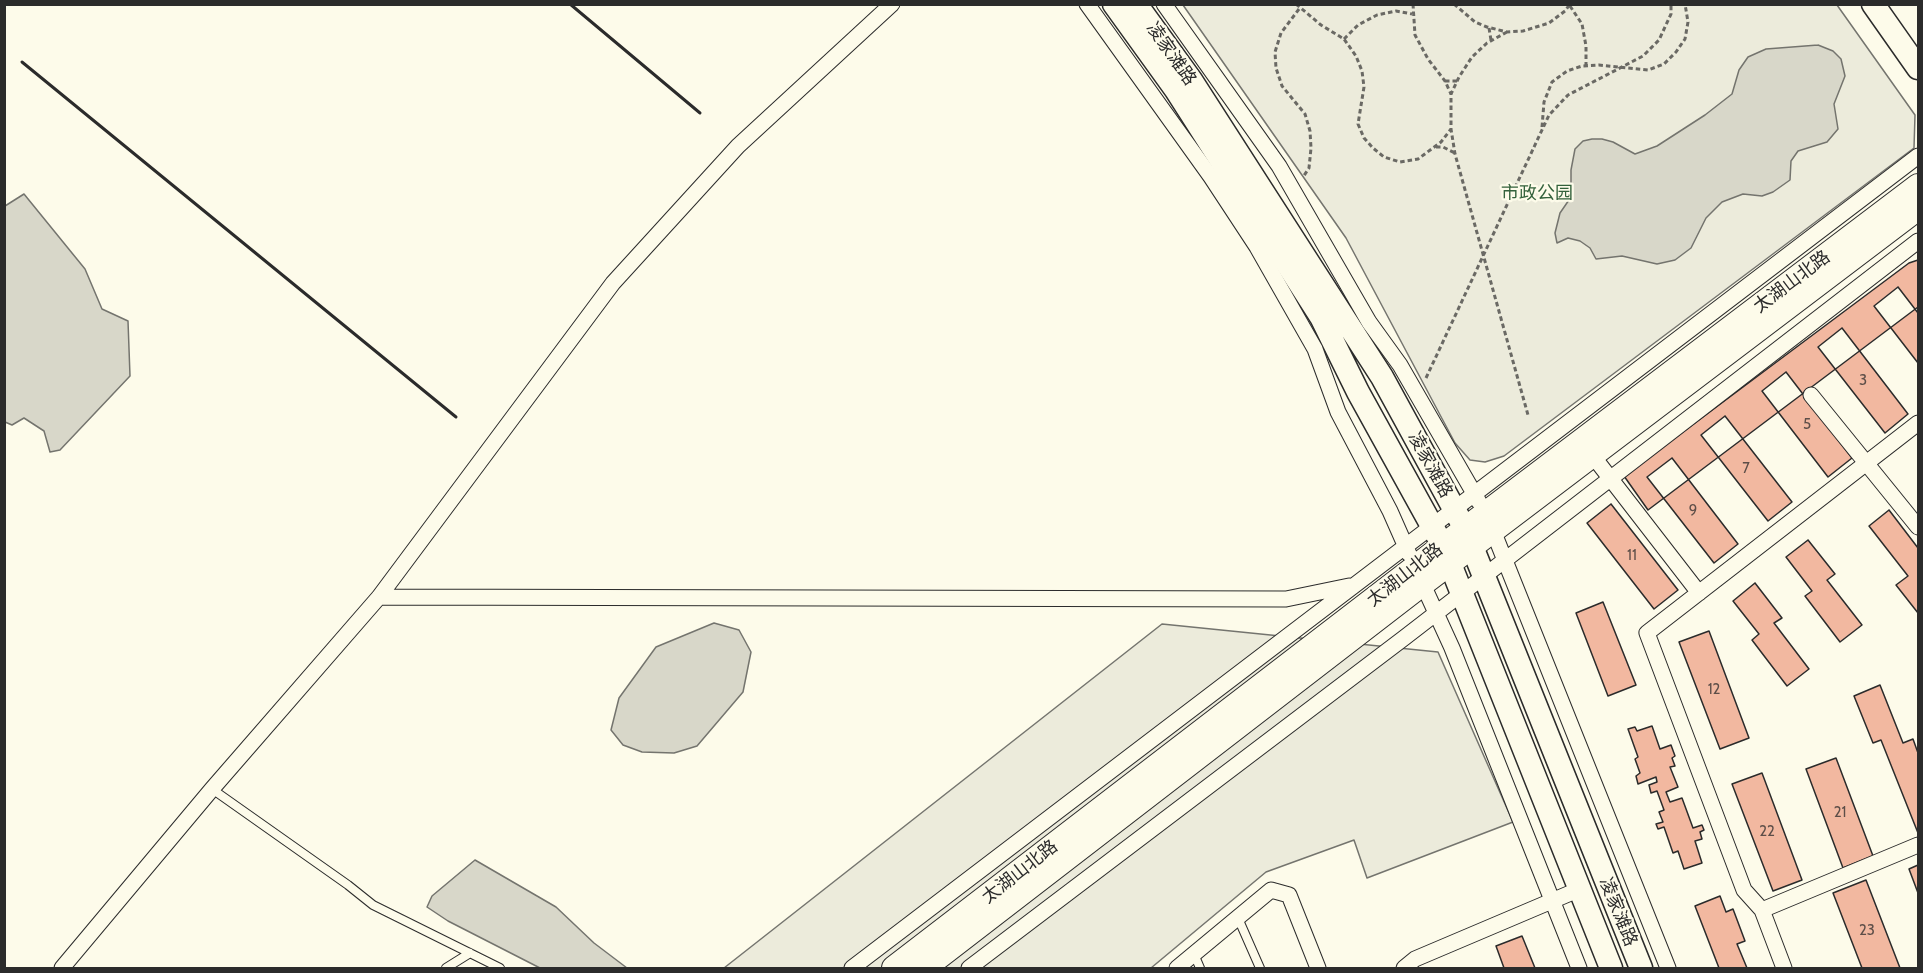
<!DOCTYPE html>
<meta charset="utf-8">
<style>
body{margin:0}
#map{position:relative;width:1923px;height:973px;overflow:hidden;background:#fdfbea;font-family:Cabin,sans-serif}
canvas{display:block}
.frame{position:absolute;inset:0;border:6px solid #2b2b2b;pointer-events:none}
</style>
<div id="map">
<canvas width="1923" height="973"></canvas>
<div class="frame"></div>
</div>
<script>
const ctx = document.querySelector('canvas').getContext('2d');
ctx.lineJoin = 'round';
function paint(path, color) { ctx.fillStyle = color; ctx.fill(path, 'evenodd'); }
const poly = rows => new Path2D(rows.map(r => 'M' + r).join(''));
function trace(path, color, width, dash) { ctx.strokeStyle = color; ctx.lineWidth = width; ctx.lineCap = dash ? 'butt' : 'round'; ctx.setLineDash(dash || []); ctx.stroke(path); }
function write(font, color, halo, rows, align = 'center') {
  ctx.font = font + ' Cabin,"Noto Sans SC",sans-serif'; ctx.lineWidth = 4.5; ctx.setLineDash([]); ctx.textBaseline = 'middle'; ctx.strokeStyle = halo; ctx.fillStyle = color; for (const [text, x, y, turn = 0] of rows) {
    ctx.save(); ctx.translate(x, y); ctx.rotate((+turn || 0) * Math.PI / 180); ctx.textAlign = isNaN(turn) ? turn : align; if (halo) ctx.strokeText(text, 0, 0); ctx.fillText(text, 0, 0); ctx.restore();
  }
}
const green = poly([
 [1183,5,1837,5,1915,115,1914,148,1504,456,1485,462,1470,460,1455,443,1346,238,1183,5],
 [1162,624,1438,652,1513,822,1367,878,1354,840,1266,872,1151,968,724,968,1162,624]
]);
paint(green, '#ecebdb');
trace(green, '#74746e', 1.5);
const water = poly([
 [1818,45,1833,51,1841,59,1845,76,1834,104,1838,129,1827,142,1798,151,1791,161,1790,180,1773,192,1762,196,1743,194,1722,202,1706,218,1691,248,1675,260,1657,264,1622,256,1596,259,1590,248,1580,241,1568,238,1557,243,1555,233,1560,213,1571,197,1571,170,1575,149,1583,141,1592,139,1602,139,1613,142,1635,154,1657,146,1705,115,1732,94,1739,70,1748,57,1766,49,1818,45],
 [24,194,85,269,102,309,128,321,130,376,60,450,50,452,44,431,24,418,12,425,5,422,5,206,24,194],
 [714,623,739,630,751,652,743,692,697,746,674,753,642,752,623,745,611,730,619,698,656,647,714,623],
 [475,860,556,907,594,943,627,968,540,968,448,921,427,907,432,896,475,860]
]);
paint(water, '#d8d7c9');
trace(water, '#74746e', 1.5);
const building = poly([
 [1918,260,1918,307,1648,510,1624,476,1909,263,1918,260],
 [1898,287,1918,313,1918,363,1874,306,1898,287],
 [1842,328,1908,414,1885,433,1818,347,1842,328],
 [1786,372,1852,458,1828,477,1762,391,1786,372],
 [1725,416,1792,502,1768,521,1701,435,1725,416],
 [1672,458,1738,544,1714,563,1647,477,1672,458],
 [1611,504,1678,590,1654,609,1587,523,1611,504],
 [1889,510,1918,548,1918,613,1896,585,1908,576,1869,526,1889,510],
 [1808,540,1835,574,1827,580,1862,625,1840,642,1805,596,1812,591,1786,557,1808,540],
 [1755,583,1782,618,1774,623,1809,669,1787,686,1752,640,1759,634,1733,601,1755,583],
 [1603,602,1636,685,1608,696,1576,613,1603,602],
 [1709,631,1749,738,1720,749,1679,642,1709,631],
 [1880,685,1903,743,1913,739,1918,753,1918,833,1881,740,1873,743,1854,696,1880,685],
 [1652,726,1660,749,1671,745,1675,756,1672,758,1675,766,1670,767,1678,787,1666,792,1670,802,1682,798,1693,828,1702,825,1704,830,1700,832,1702,839,1695,841,1702,863,1684,869,1678,851,1673,853,1664,827,1658,829,1656,824,1663,822,1659,812,1664,810,1657,791,1651,793,1649,785,1657,782,1656,777,1638,784,1636,776,1640,773,1635,759,1638,757,1628,729,1635,727,1637,731,1652,726],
 [1836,758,1873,856,1843,868,1806,769,1836,758],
 [1762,773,1802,880,1773,891,1732,784,1762,773],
 [1918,865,1918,893,1909,869,1918,865],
 [1866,880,1900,968,1862,968,1833,893,1866,880],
 [1720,896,1726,912,1733,909,1745,941,1737,944,1747,968,1719,968,1695,906,1720,896],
 [1522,936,1535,968,1504,968,1496,946,1522,936]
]);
paint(building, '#f2b8a0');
trace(building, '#2b2b2b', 1.5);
const lane = poly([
 [212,789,348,885,373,905,500,968],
 [1238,918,1260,968],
 [1194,954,1200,968],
 [446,968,470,953]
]);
const street = poly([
 [1087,4,1211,177,1257,247,1315,349,1338,412,1390,511,1409,554],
 [1164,4,1279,166,1369,322,1400,365,1479,502],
 [1811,395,1918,527],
 [1593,456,1699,593],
 [1490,523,1668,968],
 [1420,578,1452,648,1579,968],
 [379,597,1286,599,1349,586],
 [1762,910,1918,845],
 [62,968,212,789,379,597,613,283,738,146,892,4],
 [852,968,1918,156],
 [969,968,1404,638,1918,241],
 [1177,968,1271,890,1289,895,1318,968],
 [1404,968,1415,959,1580,889],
 [1784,968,1762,910,1744,890,1647,633,1918,423]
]);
const secondary = poly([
 [1114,4,1176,90,1321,317,1358,392,1443,546,1611,968],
 [1136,4,1191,80,1382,377,1465,529,1641,968],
 [1873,4,1918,68]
]);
const primary = poly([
 [894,968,1443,546,1918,186],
 [924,968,1422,584,1918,208]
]);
trace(lane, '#2b2b2b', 10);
trace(street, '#2b2b2b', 17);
trace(secondary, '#2b2b2b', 25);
trace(primary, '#2b2b2b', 26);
trace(poly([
 [1296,4,1321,25,1344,39,1356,56,1362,71,1364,87,1358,124,1364,138,1373,148,1384,157,1400,162,1418,159,1441,142,1451,129],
 [1413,4,1415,35,1428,59,1445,81,1451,94],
 [1454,4,1475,22,1487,27,1507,32,1523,31,1549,23,1565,11,1570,4],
 [1570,6,1582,24,1586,46,1586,66],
 [1299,9,1281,33,1275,52,1276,68,1282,86,1305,114,1310,131,1311,148,1309,168,1303,177],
 [1489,28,1491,40],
 [1507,32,1487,43,1472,57,1459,77,1451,94,1451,129,1455,154,1528,415],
 [1344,39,1358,25,1377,15,1396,11,1412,14],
 [1445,81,1458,81],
 [1542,127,1544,102,1552,82,1567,71,1582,66,1599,65,1648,70,1664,64,1676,52,1685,39,1688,22,1685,4],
 [1436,147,1443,147,1455,153],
 [1426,378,1549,115,1568,95,1643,56,1659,40,1671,14,1671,4]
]), '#6a6964', 3, [4.5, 3]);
trace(lane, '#fdfbea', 8);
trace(street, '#fdfbea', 15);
trace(secondary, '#fdfbea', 22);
trace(primary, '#fdfbea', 24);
trace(poly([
 [570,4,700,113],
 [22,62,456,417]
]), '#2b2b2b', 3);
write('15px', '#5d4e48', null, [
 ["3",1863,381],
 ["5",1807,425],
 ["7",1746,469],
 ["9",1693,511],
 ["11",1632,556],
 ["12",1714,690],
 ["21",1840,813],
 ["22",1767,832],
 ["23",1867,931]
]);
write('18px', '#2b2b2b', '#fdfbea', [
 ["凌家滩路",1171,54,55],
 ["太湖山北路",1792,282,-37],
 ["凌家滩路",1430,465,61],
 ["太湖山北路",1405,575,-38],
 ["太湖山北路",1020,872,-38],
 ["凌家滩路",1618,912,68]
]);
write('18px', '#34623c', '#fdfbea', [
 ["市政公园",1537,194]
]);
</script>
